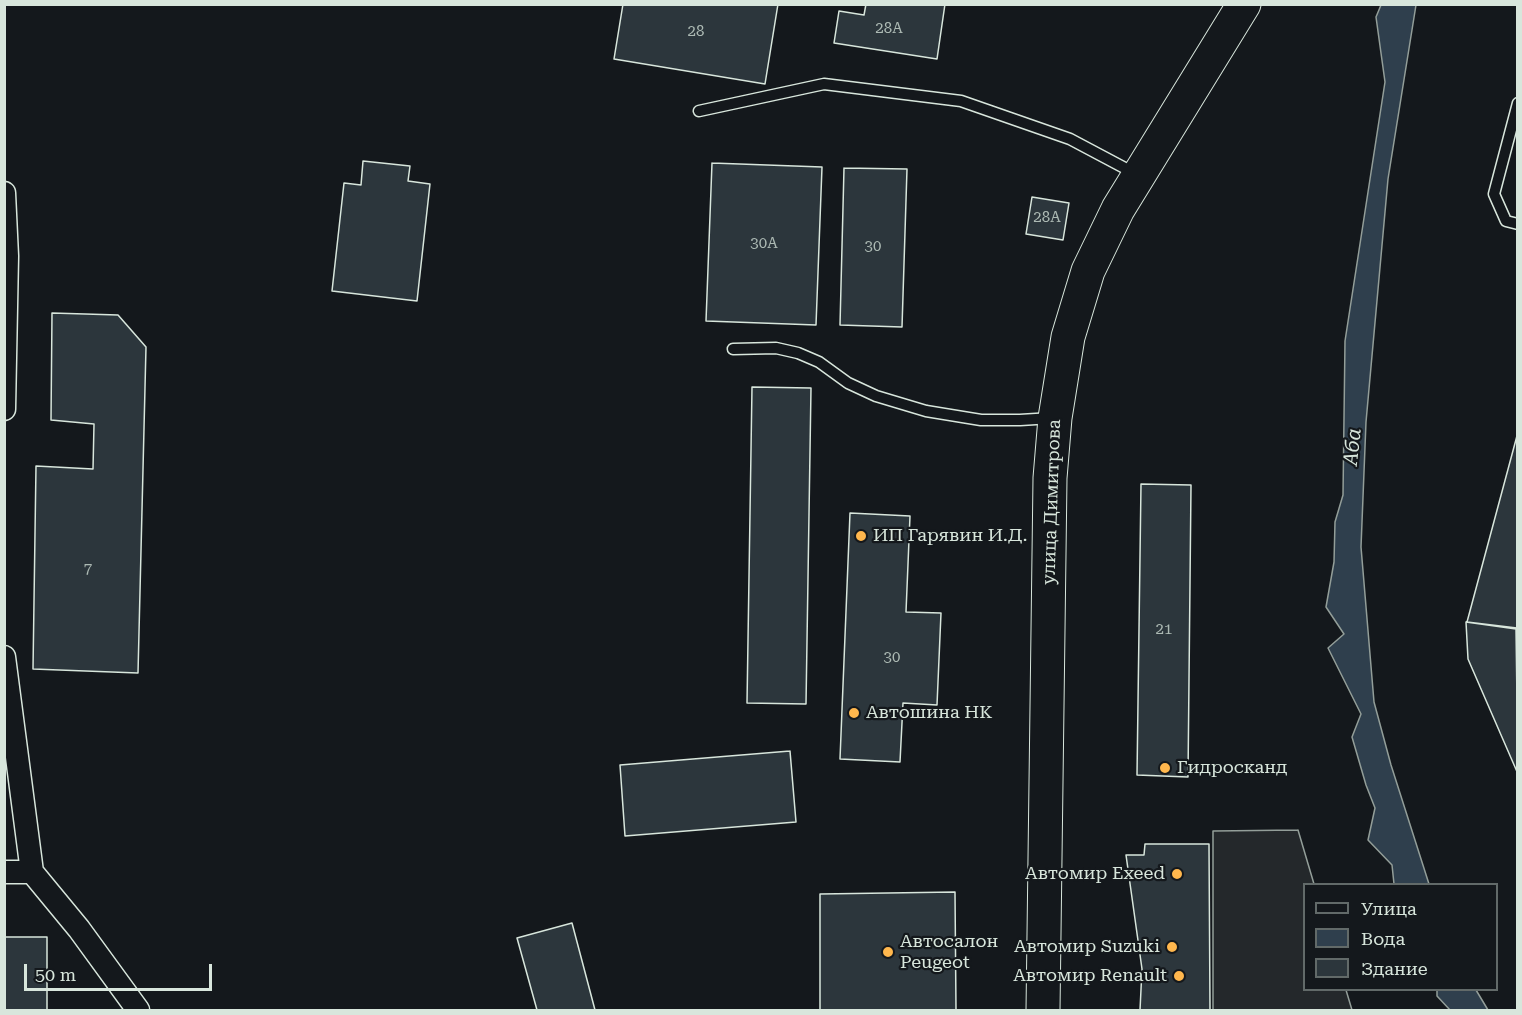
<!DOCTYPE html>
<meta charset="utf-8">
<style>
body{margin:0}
#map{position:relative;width:1522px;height:1015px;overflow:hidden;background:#14181c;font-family:"Roboto Serif",serif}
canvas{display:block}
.frame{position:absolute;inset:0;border:6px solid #d8e6dc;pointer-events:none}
.legend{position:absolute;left:1303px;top:883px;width:195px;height:108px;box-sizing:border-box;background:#14181c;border:2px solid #626a69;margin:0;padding:8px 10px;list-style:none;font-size:18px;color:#d8e6dc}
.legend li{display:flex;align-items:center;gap:12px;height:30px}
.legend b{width:30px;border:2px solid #626a69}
.scale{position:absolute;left:24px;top:964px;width:188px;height:27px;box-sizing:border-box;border:3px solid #d8e6dc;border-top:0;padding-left:8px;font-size:18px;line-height:21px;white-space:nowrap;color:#d8e6dc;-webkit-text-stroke:4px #14181c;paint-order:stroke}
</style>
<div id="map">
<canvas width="1522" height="1015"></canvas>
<div class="frame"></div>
<ul class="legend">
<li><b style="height:8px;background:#14181c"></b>Улица</li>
<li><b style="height:16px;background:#2f3f4d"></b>Вода</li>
<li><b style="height:16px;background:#2c363c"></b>Здание</li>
</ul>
<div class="scale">50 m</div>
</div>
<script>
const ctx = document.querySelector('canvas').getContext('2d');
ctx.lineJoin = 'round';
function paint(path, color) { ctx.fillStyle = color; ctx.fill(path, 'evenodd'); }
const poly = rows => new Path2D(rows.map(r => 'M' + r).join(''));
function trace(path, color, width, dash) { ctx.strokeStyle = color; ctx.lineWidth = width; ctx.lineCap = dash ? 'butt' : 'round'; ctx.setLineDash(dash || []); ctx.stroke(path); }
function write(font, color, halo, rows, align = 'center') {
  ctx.font = font + ' "Roboto Serif",serif'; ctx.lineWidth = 4.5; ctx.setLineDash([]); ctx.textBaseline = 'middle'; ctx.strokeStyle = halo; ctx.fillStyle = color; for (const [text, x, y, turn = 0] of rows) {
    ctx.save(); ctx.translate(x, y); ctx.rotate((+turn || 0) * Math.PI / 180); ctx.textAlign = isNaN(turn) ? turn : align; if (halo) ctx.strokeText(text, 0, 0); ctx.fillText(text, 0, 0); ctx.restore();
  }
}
const parking = poly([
 [1298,830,1314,884,1304,884,1304,990,1346,990,1352,1010,1213,1010,1213,831,1298,830]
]);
paint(parking, '#24282b');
trace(parking, '#939e99', 1.5);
const water = poly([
 [1381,5,1416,5,1388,179,1366,422,1361,547,1374,702,1391,765,1429,884,1394,884,1392,865,1368,840,1375,808,1366,785,1352,737,1361,714,1328,648,1344,634,1326,607,1334,562,1335,522,1343,495,1345,341,1385,82,1376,17,1381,5],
 [1437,990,1476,990,1488,1010,1450,1010,1437,996,1437,990]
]);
paint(water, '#2f3f4d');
trace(water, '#939e99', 1.5);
const building = poly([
 [623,4,778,4,765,84,614,59,623,4],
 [866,4,945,4,937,59,834,43,839,11,864,15,866,4],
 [363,161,410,166,408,181,430,184,417,301,332,291,344,183,361,185,363,161],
 [712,163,822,167,816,325,706,321,712,163],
 [844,168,907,169,902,327,840,325,844,168],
 [1032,197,1069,203,1063,240,1026,234,1032,197],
 [52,313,118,315,146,347,138,673,33,669,36,466,93,469,94,424,51,420,52,313],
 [752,387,811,388,806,704,747,703,752,387],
 [1518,432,1518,627,1517,628,1467,622,1518,432],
 [1141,484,1191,485,1188,777,1137,775,1141,484],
 [850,513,910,516,906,612,941,613,937,705,903,703,900,762,840,759,850,513],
 [1466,622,1516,629,1518,774,1468,659,1466,622],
 [790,751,796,822,625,836,620,765,790,751],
 [1145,844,1209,844,1210,1010,1140,1010,1142,969,1126,855,1144,855,1145,844],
 [955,892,956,1010,820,1010,820,894,955,892],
 [572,923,595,1010,537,1010,517,938,572,923],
 [4,937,47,937,47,1010,4,1010,4,937]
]);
paint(building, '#2c363c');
trace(building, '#d8e6dc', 1.5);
const service = poly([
 [1518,103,1494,194,1506,221,1518,224],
 [699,111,824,84,961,101,1070,139,1136,174],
 [733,349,776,348,798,353,819,362,848,383,876,396,926,411,981,420,1020,420,1052,418]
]);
const minor = poly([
 [4,193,7,256,4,409],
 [4,657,32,872,79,929,138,1010],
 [4,872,32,872]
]);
const primary = poly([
 [1043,1010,1050,478,1055,418,1068,337,1088,271,1118,209,1244,4]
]);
trace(service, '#d8e6dc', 13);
trace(minor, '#d8e6dc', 25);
trace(primary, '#d8e6dc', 35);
trace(service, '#14181c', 10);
trace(minor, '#14181c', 22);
trace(primary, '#14181c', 33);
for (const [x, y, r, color] of [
 [861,536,6,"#ffb74d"],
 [854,713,6,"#ffb74d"],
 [1165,768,6,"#ffb74d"],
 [1177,874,6,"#ffb74d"],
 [1172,947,6,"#ffb74d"],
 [888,952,6,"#ffb74d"],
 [1179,976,6,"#ffb74d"]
]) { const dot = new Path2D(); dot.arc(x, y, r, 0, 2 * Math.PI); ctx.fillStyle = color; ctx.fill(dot); trace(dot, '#14181c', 2); }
write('15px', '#adbab4', null, [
 ["28А",889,29],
 ["28",696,32],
 ["28А",1047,218],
 ["30А",764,244],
 ["30",873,247],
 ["7",88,569],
 ["21",1164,630],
 ["30",892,658]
]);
write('18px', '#d8e6dc', '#14181c', [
 ["улица Димитрова",1052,502,-88]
]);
write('18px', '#d8e6dc', '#14181c', [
 ["ИП Гарявин И.Д.",873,536],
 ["Автошина НК",866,713],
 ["Гидросканд",1177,768],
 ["Автомир Exeed",1165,874,"right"],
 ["Автосалон",900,942],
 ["Peugeot",900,963],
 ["Автомир Suzuki",1160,947,"right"],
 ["Автомир Renault",1167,976,"right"]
], 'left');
write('italic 20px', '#d8e6dc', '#14181c', [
 ["Аба",1353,447,-84]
]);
</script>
